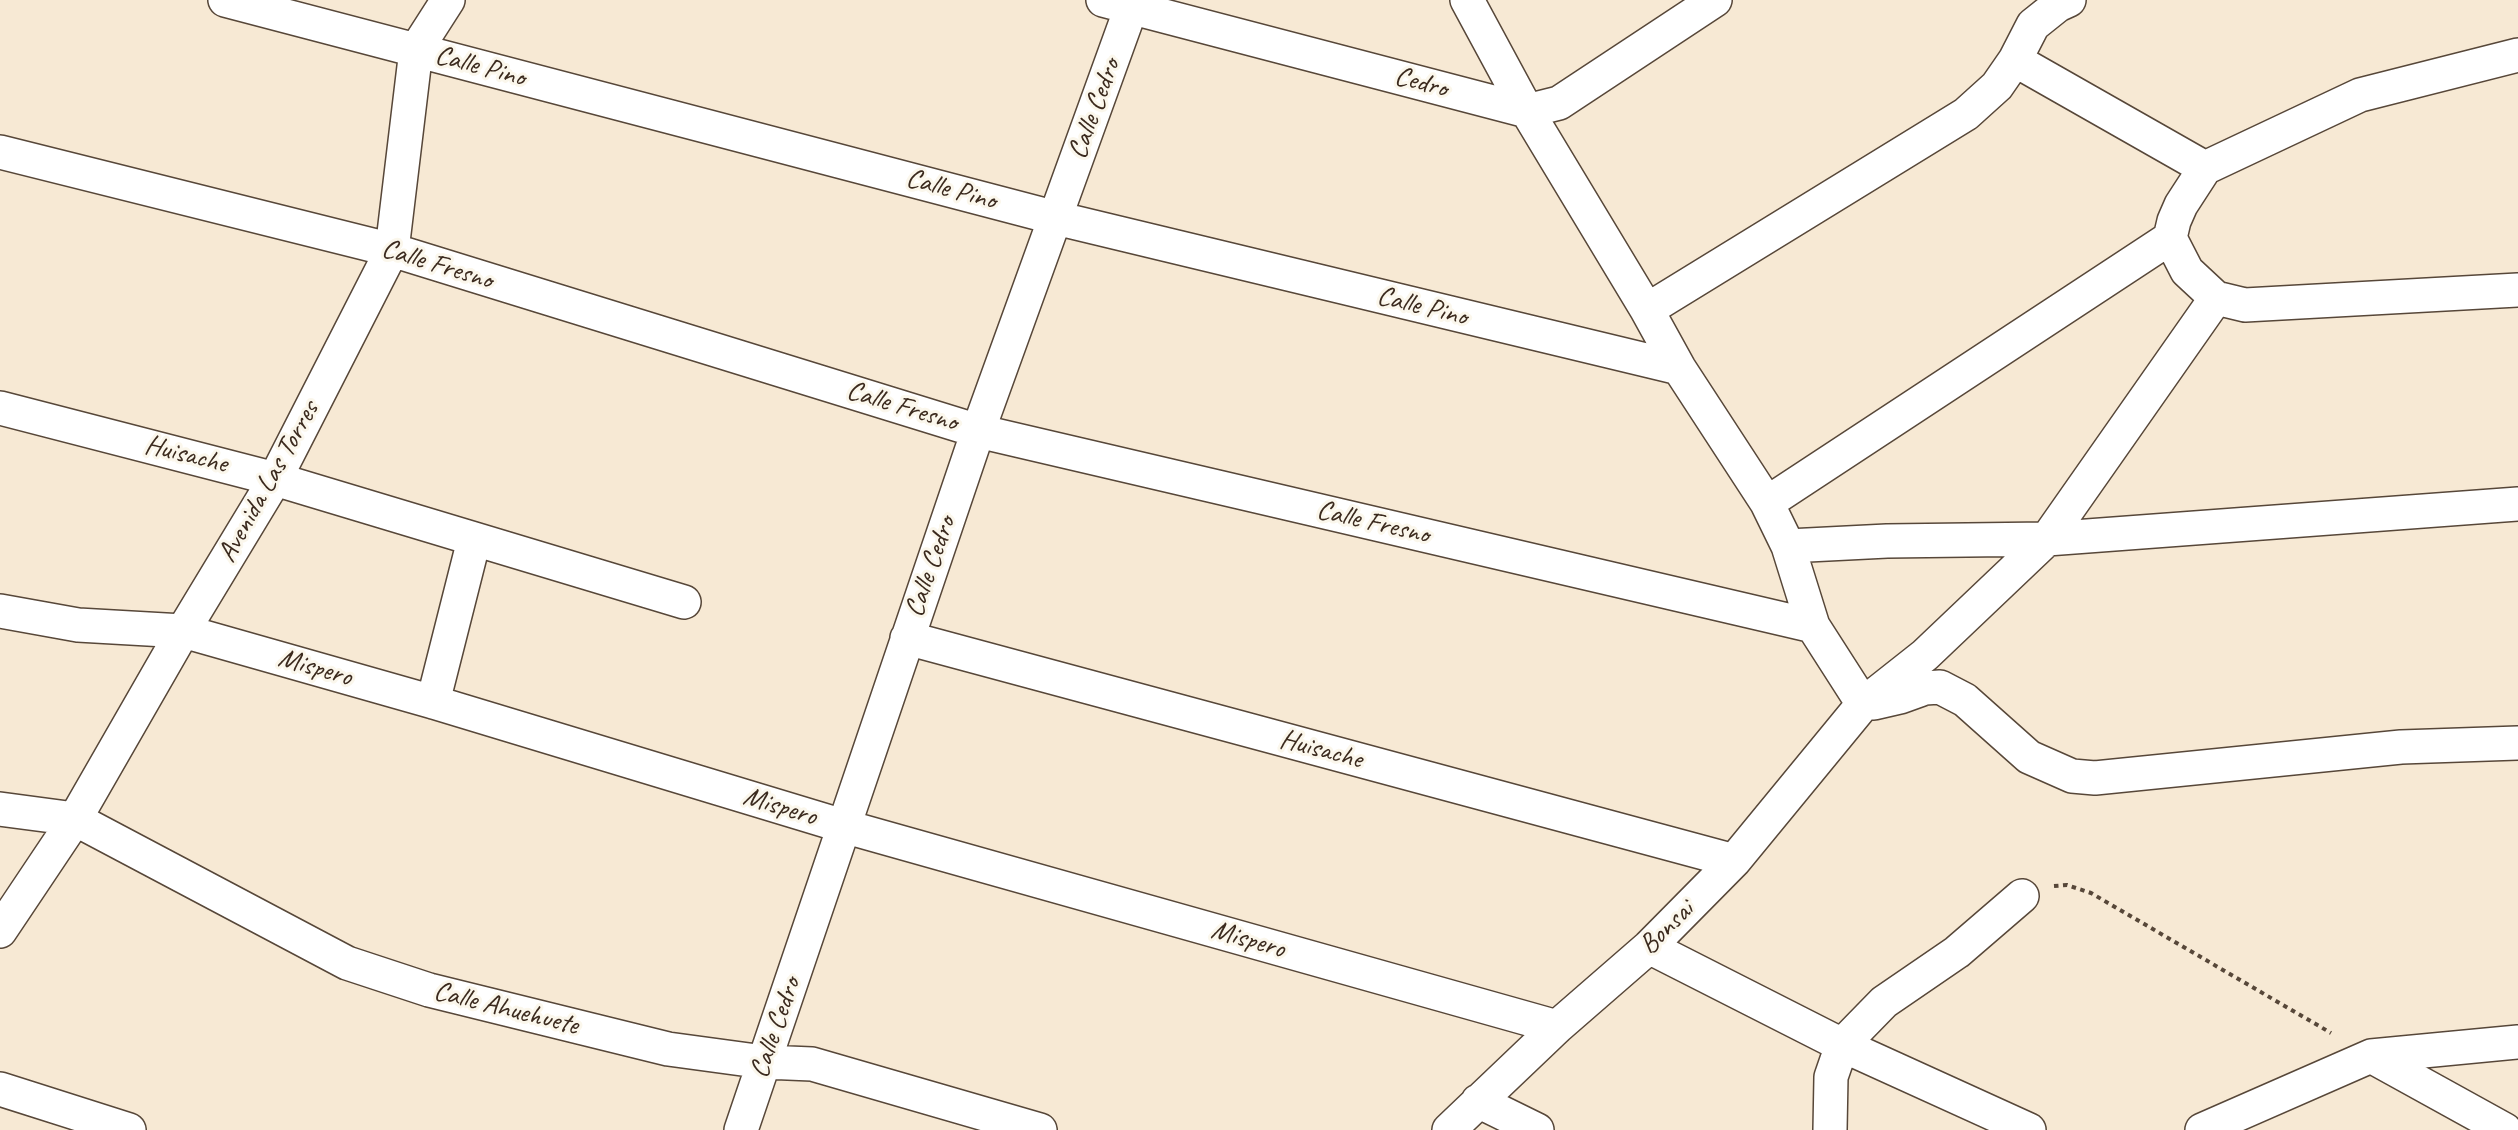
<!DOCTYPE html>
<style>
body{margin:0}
canvas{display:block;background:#f7e9d4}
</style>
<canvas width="2518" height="1130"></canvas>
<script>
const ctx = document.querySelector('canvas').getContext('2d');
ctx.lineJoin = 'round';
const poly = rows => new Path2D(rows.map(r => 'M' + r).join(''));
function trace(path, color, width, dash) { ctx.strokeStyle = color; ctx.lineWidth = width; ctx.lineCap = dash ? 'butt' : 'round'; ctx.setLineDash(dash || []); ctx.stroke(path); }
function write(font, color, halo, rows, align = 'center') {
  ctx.font = font + ' Caveat,sans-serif'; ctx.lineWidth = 6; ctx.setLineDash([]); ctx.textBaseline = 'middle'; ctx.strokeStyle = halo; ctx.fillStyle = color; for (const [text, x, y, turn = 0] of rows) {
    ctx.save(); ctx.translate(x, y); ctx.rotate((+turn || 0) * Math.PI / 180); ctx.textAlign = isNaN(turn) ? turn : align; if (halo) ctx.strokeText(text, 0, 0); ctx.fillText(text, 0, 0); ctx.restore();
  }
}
const minor = poly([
 [225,0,1056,218,1679,368],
 [1103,0,1527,111,1559,103,1715,0],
 [1467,0,1527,111,1647,310,1679,368,1767,503,1788,546,1813,626,1863,704],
 [2015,60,2205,168],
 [0,152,392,250,978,431,1813,626],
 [2170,238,2187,271,2216,298,2245,305,2518,290],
 [1647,310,1966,114,1997,86,2015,60,2033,25,2058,5,2069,0],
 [0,408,275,479,684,602],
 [1767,503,2170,238,2174,221,2181,205,2205,168,2360,95,2518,55],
 [1788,546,1887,541,2047,539,2518,504],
 [0,611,78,625,183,631,433,702,843,826,1557,1027],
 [907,638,1734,861],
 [433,702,474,540],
 [1874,703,1900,697,1925,688,1940,687,1965,700,2029,757,2072,776,2095,778,2401,747,2518,743],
 [0,809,75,819,347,963,429,990,668,1049,764,1062,812,1064,1040,1130],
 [0,931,75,819,183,631,275,479,392,250,416,50,448,0],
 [1649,947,1842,1045,2029,1130],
 [2371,1056,2505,1130],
 [0,1089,129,1130],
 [1478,1101,1537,1130],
 [741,1130,978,431,1131,8],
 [1449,1130,1557,1027,1649,947,1734,861,1863,704,1925,655,2047,539,2216,298],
 [1830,1130,1831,1077,1842,1045,1884,1002,1957,952,2022,896],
 [2202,1130,2371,1056,2518,1042]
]);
trace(minor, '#574739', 36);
trace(poly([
 [2054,886,2067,885,2091,893,2331,1033]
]), '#574739', 4, [4.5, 4.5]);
trace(minor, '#fff', 33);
write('28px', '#3b2a1e', '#fbf7ec', [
 ["Calle Pino",480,67,15],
 ["Cedro",1421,83,15],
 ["Calle Cedro",1095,109,-70],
 ["Calle Pino",951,190,15],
 ["Calle Fresno",437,265,17],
 ["Calle Pino",1422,307,14],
 ["Calle Fresno",902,407,17],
 ["Huisache",186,455,14],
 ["Avenida Las Torres",269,482,-61],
 ["Calle Fresno",1373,523,13],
 ["Calle Cedro",931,567,-71],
 ["Mispero",315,668,16],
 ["Huisache",1321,750,15],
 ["Mispero",780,807,17],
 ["Bonsai",1667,928,-44],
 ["Mispero",1248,940,16],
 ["Calle Ahuehuete",506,1009,14],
 ["Calle Cedro",776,1028,-71]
]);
</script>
